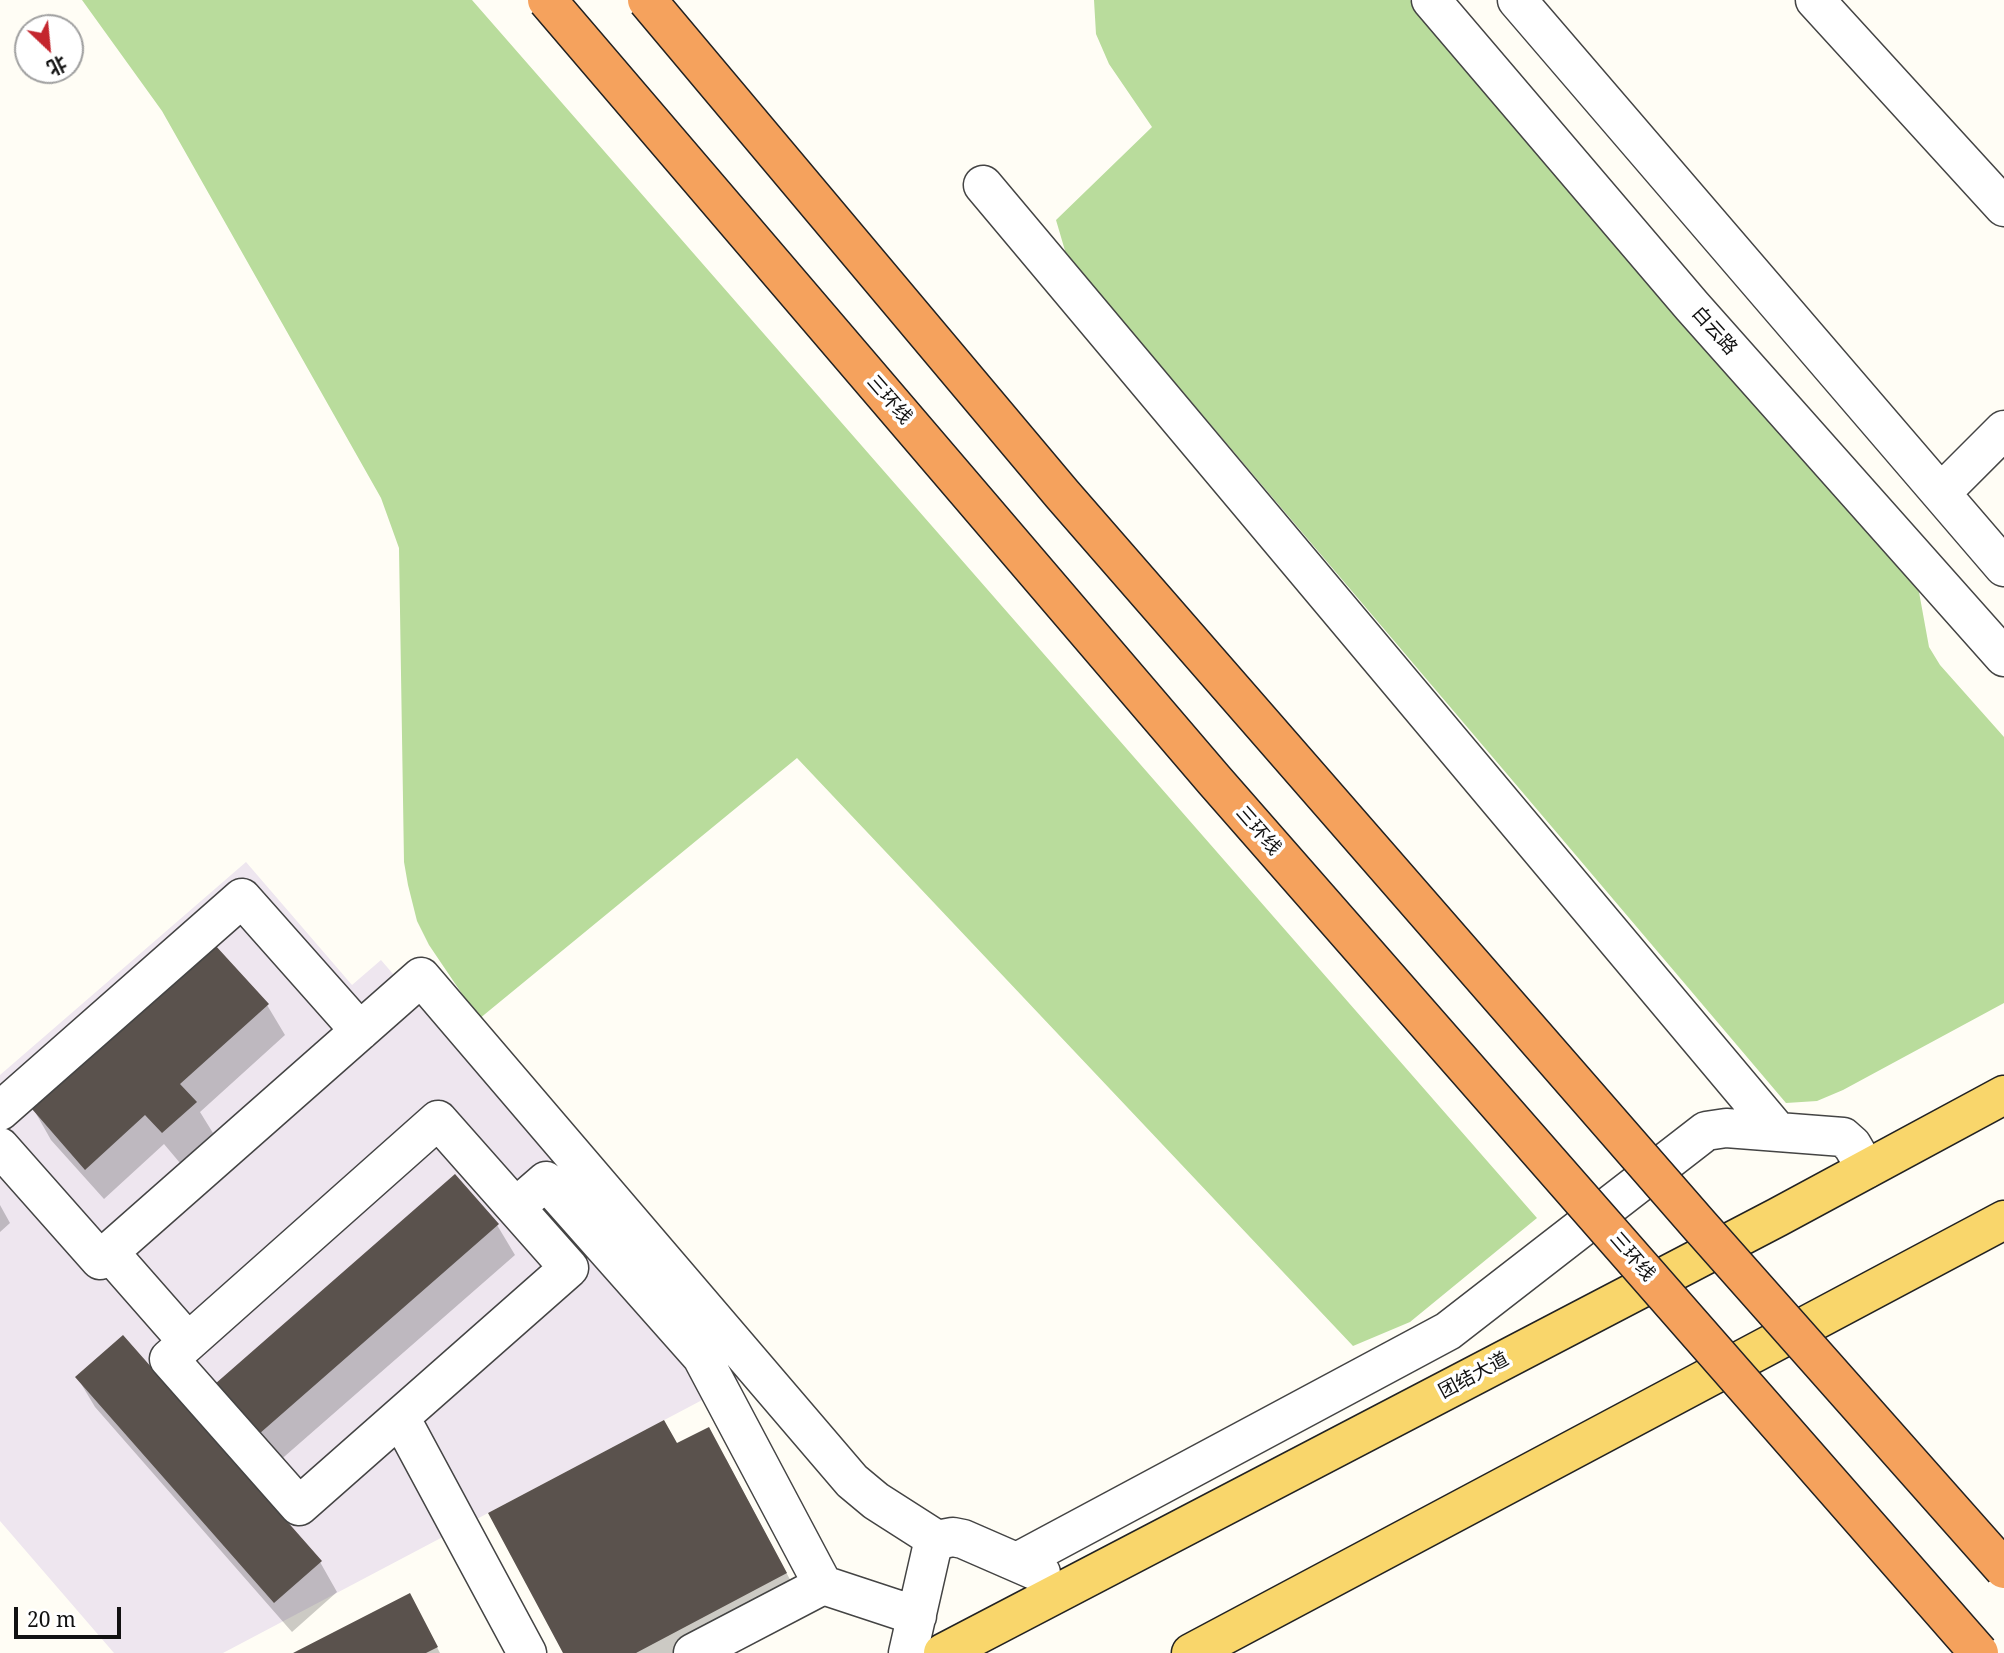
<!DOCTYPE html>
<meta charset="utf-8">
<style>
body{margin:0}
#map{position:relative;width:2004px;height:1653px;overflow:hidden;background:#fffdf5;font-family:"Noto Serif","Noto Sans SC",serif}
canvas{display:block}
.north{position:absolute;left:14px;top:14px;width:70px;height:70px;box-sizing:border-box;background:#fff;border:2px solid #a0a0a0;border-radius:50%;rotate:154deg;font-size:19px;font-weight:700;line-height:28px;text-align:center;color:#111}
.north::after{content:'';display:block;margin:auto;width:24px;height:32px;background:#c4262e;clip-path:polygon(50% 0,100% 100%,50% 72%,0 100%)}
.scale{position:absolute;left:14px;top:1607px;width:107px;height:32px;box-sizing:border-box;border:4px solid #111;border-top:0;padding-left:9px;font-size:21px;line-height:24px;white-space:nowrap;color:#111;-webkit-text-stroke:5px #fff;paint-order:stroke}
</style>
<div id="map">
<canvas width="2004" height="1653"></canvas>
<div class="north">北</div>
<div class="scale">20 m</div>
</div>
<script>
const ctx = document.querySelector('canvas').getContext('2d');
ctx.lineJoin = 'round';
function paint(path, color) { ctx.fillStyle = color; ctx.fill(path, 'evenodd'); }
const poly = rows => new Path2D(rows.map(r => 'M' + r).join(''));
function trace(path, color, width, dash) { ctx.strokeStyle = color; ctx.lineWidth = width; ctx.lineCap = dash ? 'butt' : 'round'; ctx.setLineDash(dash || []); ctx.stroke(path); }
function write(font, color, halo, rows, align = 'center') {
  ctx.font = font + ' "Noto Serif","Noto Sans SC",serif'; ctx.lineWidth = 7; ctx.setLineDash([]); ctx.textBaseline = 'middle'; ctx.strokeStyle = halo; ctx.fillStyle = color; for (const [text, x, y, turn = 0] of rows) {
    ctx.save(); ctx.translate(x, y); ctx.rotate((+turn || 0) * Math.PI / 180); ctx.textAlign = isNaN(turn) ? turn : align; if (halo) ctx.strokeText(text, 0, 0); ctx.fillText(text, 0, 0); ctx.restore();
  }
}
paint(poly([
 [246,862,352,985,381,960,742,1379,223,1653,114,1653,0,1521,0,1075]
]), '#eee6ef');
paint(poly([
 [82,0,472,0,1537,1218,1410,1322,1353,1346,797,758,479,1019,429,945,417,921,408,885,404,862,399,548,381,498,162,111],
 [1094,0,1410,0,1906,573,1919,592,1929,647,1940,665,2004,737,2004,1003,1843,1090,1817,1101,1786,1103,1066,254,1056,220,1152,127,1109,64,1096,34]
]), '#b9dc9c');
paint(poly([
 [267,1005,285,1035,200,1112,213,1133,180,1163,164,1144,104,1199,51,1140,34,1110],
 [0,1205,10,1223,0,1232],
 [497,1225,515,1255,277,1463,234,1414],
 [77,1377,320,1562,337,1592,292,1632,95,1407],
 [726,1459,803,1604,710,1653,565,1653],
 [422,1618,440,1653,297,1653]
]), '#0003');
paint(poly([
 [215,945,269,1004,180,1084,197,1102,162,1133,145,1115,85,1170,32,1109],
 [455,1174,499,1224,259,1434,215,1384],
 [123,1335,322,1561,274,1603,75,1377],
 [664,1420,677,1443,709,1427,787,1573,636,1653,563,1653,488,1513],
 [410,1593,438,1647,426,1653,293,1653]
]), '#5a524d');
const minor = poly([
 [1431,0,1692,306,2004,657],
 [1517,0,2004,567],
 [1815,0,2004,207],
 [983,185,1778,1132],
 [1942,492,2004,430],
 [0,1111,242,898,360,1031],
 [438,1120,569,1268,299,1506,169,1359,438,1120],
 [0,1147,100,1260,421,977,852,1481,876,1501,937,1540],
 [516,1207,546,1181,702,1357,823,1585],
 [109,1252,188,1342],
 [400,1417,527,1653],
 [1017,1562,1448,1331,1706,1131,1726,1128,1843,1137,1852,1145,1866,1169],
 [693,1653,823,1585,917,1616],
 [908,1653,931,1552,937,1540,953,1537,963,1539,1041,1573]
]);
const major = poly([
 [943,1653,1778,1217,2004,1095],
 [1191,1653,2004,1220]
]);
trace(minor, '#444', 41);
trace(major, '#222', 41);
trace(minor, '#fff', 38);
trace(major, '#f9d66b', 38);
const highwayBridge = poly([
 [547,0,1215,781,1979,1653],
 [647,0,1062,494,1700,1226,2004,1569]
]);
trace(highwayBridge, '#222', 41, []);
trace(highwayBridge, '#f5a25d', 38);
write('19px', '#111', '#fff', [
 ["白云路",1714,331,48],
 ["三环线",889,400,49],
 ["三环线",1258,831,49],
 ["三环线",1632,1257,49],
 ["团结大道",1474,1376,-28]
]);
</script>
